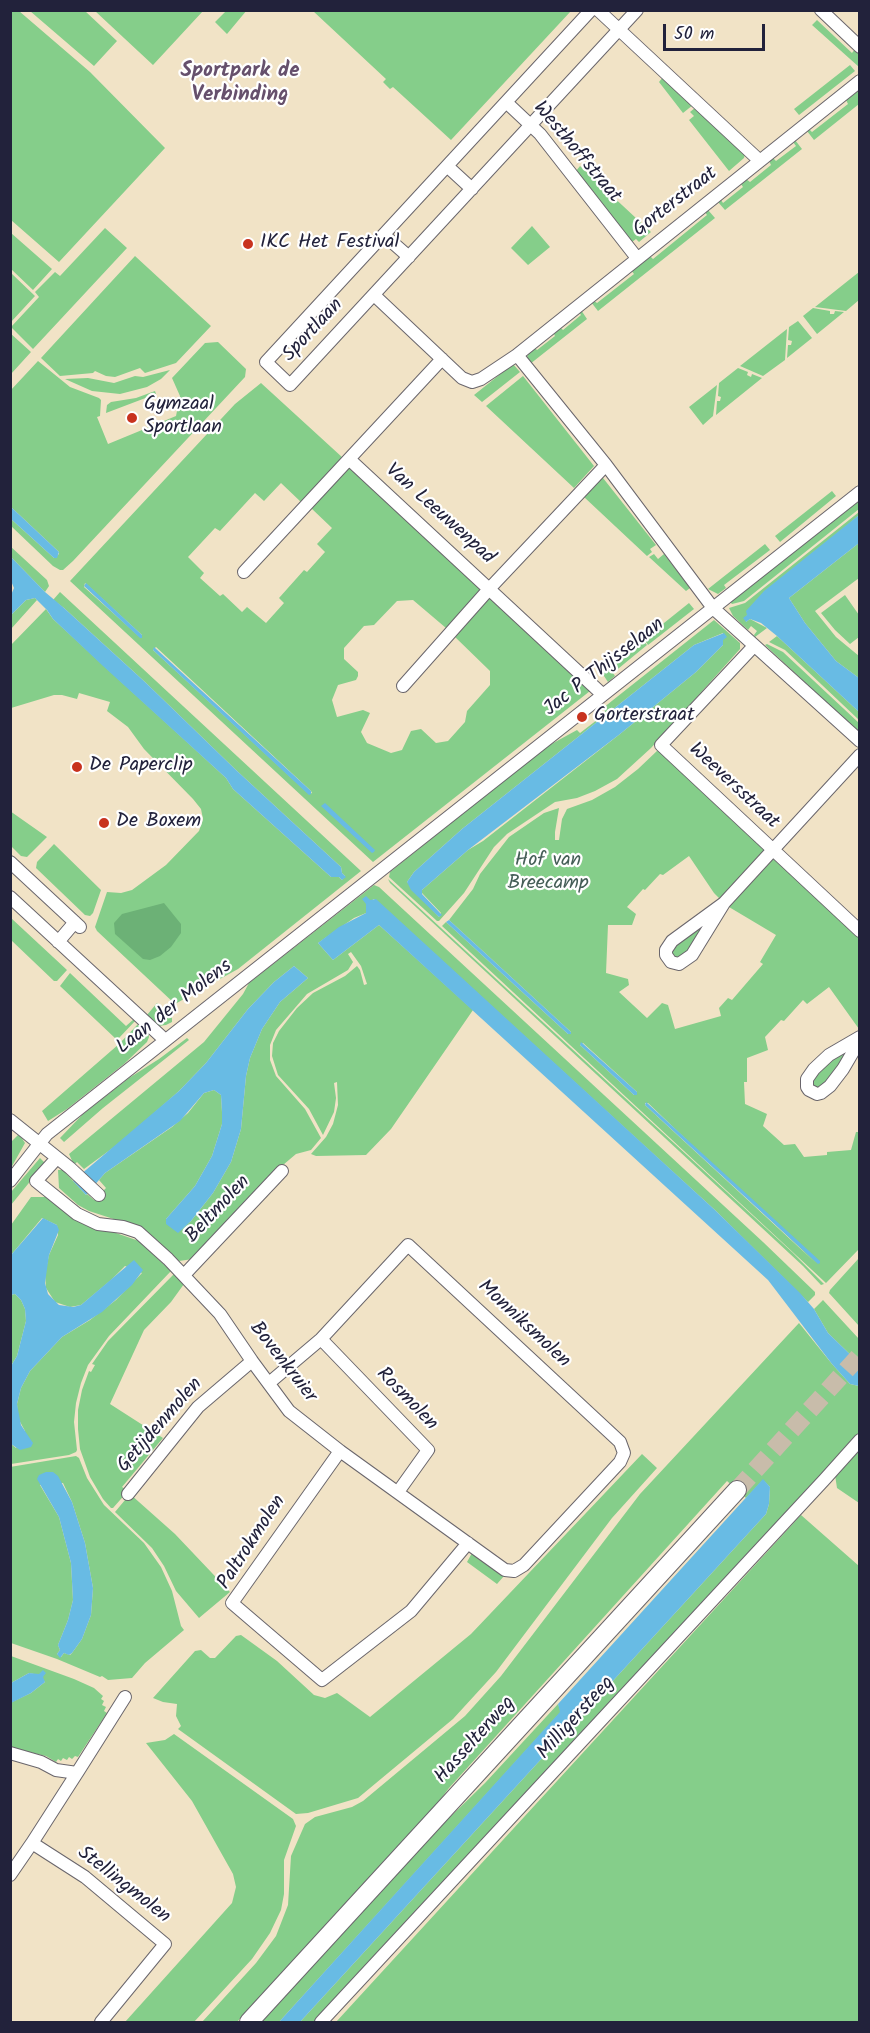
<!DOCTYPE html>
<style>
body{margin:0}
#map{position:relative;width:870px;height:2033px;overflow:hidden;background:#f1e3c6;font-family:Kalam,sans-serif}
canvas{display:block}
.frame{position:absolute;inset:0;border:12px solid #22223b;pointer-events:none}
.scale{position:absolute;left:663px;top:24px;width:102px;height:27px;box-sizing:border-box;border:3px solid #22223b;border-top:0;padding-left:8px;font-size:18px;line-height:21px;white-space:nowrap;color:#22223b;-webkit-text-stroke:4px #fff;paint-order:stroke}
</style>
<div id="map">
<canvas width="870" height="2033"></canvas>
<div class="frame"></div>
<div class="scale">50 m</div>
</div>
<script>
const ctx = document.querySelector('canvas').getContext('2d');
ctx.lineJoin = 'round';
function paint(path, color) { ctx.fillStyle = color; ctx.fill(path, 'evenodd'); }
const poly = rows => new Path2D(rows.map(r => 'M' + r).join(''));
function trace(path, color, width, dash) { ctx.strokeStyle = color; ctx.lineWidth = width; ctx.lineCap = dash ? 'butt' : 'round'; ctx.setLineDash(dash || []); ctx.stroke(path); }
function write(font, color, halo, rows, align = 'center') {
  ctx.font = font + ' Kalam,sans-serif'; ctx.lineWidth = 4.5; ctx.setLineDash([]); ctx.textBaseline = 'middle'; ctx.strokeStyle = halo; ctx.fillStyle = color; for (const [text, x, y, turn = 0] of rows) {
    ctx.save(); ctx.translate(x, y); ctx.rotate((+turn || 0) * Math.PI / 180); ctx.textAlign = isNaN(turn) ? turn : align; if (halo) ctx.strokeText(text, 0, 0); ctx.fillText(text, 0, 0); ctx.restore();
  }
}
paint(poly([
 [247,10,227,34,215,22,226,11],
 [19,11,90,72,165,148,59,262,11,220,10,11],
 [30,11,85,11,117,41,94,66],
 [95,11,94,11,203,11,153,65],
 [313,11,571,11,451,140,393,87,390,89,383,82,386,79],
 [817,20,852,53,855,49,859,54,859,67,812,25],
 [850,65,855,71,799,115,794,109],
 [663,77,693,105,683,113,659,82],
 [859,90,859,104,814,140,807,131,809,129,812,132,848,104,846,100],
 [696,107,745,154,744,158,729,171,689,120,694,116,690,112],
 [795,140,802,149,725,210,718,202,721,200,723,203,743,187,741,184,746,179,750,182,771,165,769,161,773,158,776,161,796,146,793,142],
 [580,166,651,232,639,242,636,239,632,242,576,171],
 [708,210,715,218,598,311,591,302,593,300,597,303,634,274,631,270,650,256,653,259,707,215,705,212],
 [532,226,550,247,528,265,511,248],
 [105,228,127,248,33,349,11,327,39,297,35,292,55,272,60,276],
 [11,233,52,269,33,290,11,269],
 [135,256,211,326,176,363,145,373,140,368,115,377,106,376,95,371,93,373,60,376,41,358],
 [859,272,859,300,846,311,815,307],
 [11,273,35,296,11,322,10,322],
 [813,308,830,311,830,314,834,314,835,311,844,312,817,334,803,316],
 [581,310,587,319,530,364,527,357,531,349,534,347,537,350,555,336,553,332,560,327,563,330,581,315,579,312],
 [798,321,812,338,787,358,788,345,791,345,792,341,788,340,789,327],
 [787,329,785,360,763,376,740,366],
 [10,333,31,352,11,374,10,374],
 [218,342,246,369,245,377,73,561,63,570,60,570,53,566,11,526,11,519,54,558,59,554,59,552,11,507,10,391,38,361,70,387,99,398,101,400,100,416,97,417,108,444,176,416,180,396,172,378,205,343],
 [513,364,520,372,482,402,474,395],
 [738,368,748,372,747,375,751,377,752,374,762,378,716,415,717,401,720,401,721,397,718,396,719,383],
 [170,370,161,379,147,387,120,394,92,391,65,379,88,378,114,383,135,376,143,377],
 [523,376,594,466,574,488,486,406],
 [261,383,343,458,302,503,281,483,264,501,255,493,220,531,215,528,188,557,204,573,200,578,220,596,223,594,242,612,247,607,266,623,284,603,279,598,304,570,307,572,325,552,317,544,332,528,311,508,351,465,484,588,446,628,413,600,397,601,374,625,364,626,344,648,344,659,358,672,358,676,356,680,338,685,332,700,337,717,363,710,370,713,361,732,367,743,391,753,402,750,411,731,421,729,436,743,448,741,465,722,467,711,490,685,490,671,454,636,491,595,590,689,590,691,373,862,70,581,235,404],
 [85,583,142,635,141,638,84,587],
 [156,647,311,791,312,793,309,794,153,650],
 [717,385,713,416,703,425,689,407],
 [155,391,156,394,106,413,107,405,111,402,136,398],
 [601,478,603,478,656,545,650,549,652,552,647,556,584,497],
 [832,491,836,496,780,542,775,536],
 [859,500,859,509,744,601,732,604,730,602],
 [859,512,859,515,747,615,746,622,750,619,767,628,755,637,754,635,757,631,751,626,748,630,733,616,729,608,745,603],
 [859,543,859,578,815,611,836,637,859,656,859,678,836,661,805,623,789,598],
 [765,544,770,550,724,585,726,588,718,594,708,589],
 [10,546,47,580,49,586,45,592,11,557],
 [654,554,658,559,664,554,690,588,686,591,649,557],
 [60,592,361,871,238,969,175,1004,97,931,95,927,107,892,121,893,132,890,166,865,199,831,203,819,201,809,193,799,144,749,128,727,107,711,110,702,79,693,77,699,62,695,54,695,11,708,10,646,46,609,53,619,226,778,233,789,331,877,339,877,342,880,345,876,342,873,341,867,236,770,145,682,64,608,53,600],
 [845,595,859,615,859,637,850,644,835,630,821,613],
 [35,598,37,600,11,629,11,615,26,600],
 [689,603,694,609,648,645,644,639],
 [714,620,740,643,740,649,651,748,617,779,595,791,577,798,555,802,507,834,494,847,464,893,439,921,437,921,389,877,390,872,546,747,577,730,580,733,606,713,603,708],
 [723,633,723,645,696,672,620,734,483,841,468,850,422,890,422,893,441,913,439,917,407,882,414,872,462,829,694,645],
 [777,636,859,712,859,720,785,650,769,642],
 [643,640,647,645,613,673,615,676,608,682,602,673],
 [767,644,783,652,859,723,859,733,765,645],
 [658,750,765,850,720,899,714,893,689,856,663,875,660,874,645,890,643,889,627,907,636,914,632,925,608,925,606,973,628,979,629,985,619,992,647,1018,662,1003,668,1005,675,1029,721,1016,719,1008,728,998,732,1000,763,964,760,962,776,935,729,907,774,858,859,936,859,1029,829,987,807,1004,803,1000,784,1021,781,1020,765,1037,768,1050,747,1058,747,1082,744,1082,745,1104,767,1114,763,1126,784,1145,795,1144,804,1157,827,1155,827,1152,851,1150,856,1132,859,1132,859,1249,826,1283,442,926,446,922,568,1034,571,1034,571,1032,449,920,473,889,480,874,509,837,544,813,559,808,555,832,555,840,559,840,562,819,567,809,592,800,615,787,638,769],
 [583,1043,637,1092,637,1094,634,1095,580,1045],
 [645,1103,648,1103,817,1264,645,1105],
 [10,811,47,837,27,857,21,856,11,846],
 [54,844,101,890,93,913,90,916,85,915,36,868,37,862],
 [388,879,792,1252,824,1284,821,1285,803,1266,390,883],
 [374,885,379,887,763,1242,815,1292,815,1295,808,1302,716,1211,374,899,366,904,366,913,354,918,318,943,333,960,379,925,473,1010,391,1129,366,1155,316,1156,311,1154,326,1137,333,1124,338,1105,337,1082,334,1083,336,1098,334,1112,323,1135,309,1109,278,1075,272,1056,273,1043,279,1031,297,1008,313,993,345,976,357,966,360,970,364,985,367,984,361,966,351,952,348,954,353,962,348,970,307,994,276,1030,270,1045,270,1060,276,1076,305,1109,321,1138,311,1150,296,1154,283,1165,193,1259,179,1261,150,1234,132,1225,89,1211,78,1205,59,1188,58,1170,63,1170,86,1195,87,1194,94,1200,106,1188,99,1180,105,1173,172,1127,188,1113,204,1093,214,1090,221,1095,222,1112,222,1124,212,1156,195,1186,166,1219,178,1232,191,1221,213,1193,231,1162,241,1129,246,1076,250,1058,262,1029,280,1002,308,978,294,966,274,982,248,1009,206,1063,179,1091,125,1139,84,1169,77,1162,74,1165,69,1154,204,1042,243,994,249,983],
 [11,918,67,970,57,981,54,981,11,940],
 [705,924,690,950,679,957,676,958,671,955,673,950,686,935],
 [70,973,126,1026,134,1019,136,1020,119,1038,116,1039,60,986],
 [157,1003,172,1018,172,1022,166,1025,158,1026,147,1015],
 [139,1023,148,1032,149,1037,147,1042,124,1064,67,1109,48,1121,42,1111,119,1044],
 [187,1038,189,1040,103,1108,64,1142,60,1138,83,1114,129,1078,159,1059],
 [853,1046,820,1089,813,1087,812,1080,814,1076,829,1062],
 [19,1134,25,1143,11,1168,11,1142],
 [40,1158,45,1163,11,1205,11,1192],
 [31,1197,50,1197,93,1225,139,1241,171,1271,109,1336,88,1365,81,1383,76,1403,74,1422,77,1450,76,1452,69,1455,11,1464,11,1444,16,1448,25,1431,18,1418,17,1404,21,1388,30,1371,62,1337,90,1320,116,1300,142,1273,125,1266,111,1280,81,1305,70,1307,55,1302,46,1288,45,1274,49,1255,58,1235,57,1225,42,1218,11,1255,11,1225],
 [859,1258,859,1326,829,1293,830,1290],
 [174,1274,184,1284,171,1302,144,1330,110,1404,163,1438,122,1487,128,1491,113,1508,111,1508,103,1499,90,1477,80,1449,78,1429,78,1410,82,1390,89,1371,91,1372,95,1365,92,1364,108,1341],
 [15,1294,21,1300,25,1309,26,1321,17,1356,11,1366,11,1295],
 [823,1300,859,1339,859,1363,828,1333,814,1309],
 [799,1323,832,1364,850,1384,859,1386,859,1433,839,1458,315,2022,300,2022,766,1514,769,1504,770,1487,763,1480,746,1498,727,1481,449,1788,437,1804,237,2022,202,2022,256,1963,276,1936,288,1905,291,1856,305,1824,315,1817,352,1807,363,1801,465,1716,501,1676,640,1494],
 [859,1445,859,1503,837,1488,835,1475],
 [642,1454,657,1468,612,1518,496,1672,453,1719,358,1798,308,1813,296,1814,178,1729,181,1726,176,1716,177,1704,163,1702,153,1698,195,1651,201,1650,210,1658,215,1658,236,1636,241,1635,277,1661,314,1695,325,1698,337,1693,370,1717,471,1634],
 [76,1456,79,1458,87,1478,104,1505,144,1543,161,1567,172,1591,181,1626,184,1630,145,1663,132,1678,108,1680,102,1676,100,1677,57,1659,11,1643,10,1467],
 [63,1483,72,1502,85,1543,93,1588,91,1615,82,1639,72,1653,70,1655,64,1653,61,1657,57,1654,60,1650,58,1645,68,1620,73,1600,71,1563,59,1517,40,1485],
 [130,1494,175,1534,230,1592,199,1618,176,1591,164,1566,152,1548,115,1512],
 [801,1515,859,1566,859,2022,336,2022],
 [472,1553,504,1576,497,1584,467,1562],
 [11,1656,74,1679,94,1688,103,1696,101,1699,104,1701,102,1705,106,1707,104,1711,107,1713,78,1757,75,1756,72,1759,69,1757,67,1760,63,1758,61,1761,58,1759,56,1762,46,1756,11,1748,10,1703,31,1693,45,1682,39,1675,29,1673,11,1683],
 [558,1704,561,1712,279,2022,261,2022,441,1826,485,1783],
 [174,1734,293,1819,296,1826,284,1860,284,1894,281,1910,270,1933,252,1959,194,2022,125,2022,232,1903,236,1887,233,1874,192,1801,146,1743,165,1740]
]), '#85ce8a');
paint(poly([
 [164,903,181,924,181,933,171,947,160,956,150,960,143,959,115,934,114,923,122,914]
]), '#6cb176');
paint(poly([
 [11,507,59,552,57,558,54,558,11,519],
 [859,515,859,543,789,598,805,623,836,661,859,678,859,712,777,636,761,623,750,619,746,622,743,618,747,615,746,611,764,591],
 [11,557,45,592,64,608,145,682,236,770,341,867,342,873,346,877,342,880,339,877,331,877,233,789,226,778,103,666,53,619,47,610,35,598,26,600,11,615,11,595,14,588,11,581],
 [86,583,142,635,142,638,140,638,84,586],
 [724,633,727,637,723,640,723,645,696,672,620,734,468,850,422,890,422,894,442,915,439,917,411,890,407,882,414,872,462,829,694,645],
 [154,647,311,791,311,794,309,795,153,650],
 [325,803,375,850,374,852,372,853,321,806],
 [366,896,370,900,376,899,716,1211,800,1293,814,1309,828,1333,859,1363,859,1386,850,1384,832,1364,768,1280,379,925,333,960,318,943,339,927,366,913,366,904,362,899],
 [449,920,571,1032,571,1034,568,1034,446,922],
 [294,966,308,978,280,1002,262,1029,250,1058,246,1076,241,1129,231,1162,213,1193,191,1221,178,1233,166,1224,166,1219,195,1186,212,1156,222,1124,222,1112,221,1095,214,1090,204,1093,180,1121,105,1173,86,1195,73,1181,179,1091,206,1063,248,1009,274,982],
 [581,1042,637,1092,637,1095,634,1095,580,1045],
 [646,1102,820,1261,820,1263,818,1264,645,1105],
 [43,1218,57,1225,59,1230,49,1255,45,1283,48,1294,59,1305,73,1307,81,1305,134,1260,143,1270,132,1285,102,1312,62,1337,30,1371,21,1388,17,1404,21,1425,33,1443,31,1447,20,1450,11,1444,11,1366,17,1356,26,1321,25,1309,21,1300,15,1294,11,1295,11,1255],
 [46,1472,53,1472,58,1476,72,1502,85,1543,93,1588,91,1615,82,1639,72,1653,69,1655,64,1653,60,1658,57,1654,60,1650,58,1645,68,1620,73,1600,71,1563,59,1517,37,1479,39,1475],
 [763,1479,770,1487,769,1504,766,1514,300,2022,279,2022,560,1712,558,1704],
 [43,1670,46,1673,43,1677,45,1682,31,1693,11,1703,11,1683,29,1673,39,1674]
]), '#68bbe4');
trace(poly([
 [737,1490,860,1355]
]), '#c8bcaa', 18, [18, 9]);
const street = poly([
 [591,10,266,362,290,385,637,10],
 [598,10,760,161],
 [821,10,860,47],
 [506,102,540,134,637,258],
 [447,166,472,189],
 [384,235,409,257],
 [374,295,462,378,472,382,481,379,517,355,860,81],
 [517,355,606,465,713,608,860,741],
 [349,459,602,694],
 [244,572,442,359],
 [754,646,661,745,860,931],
 [403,686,490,588,606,465],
 [10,862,80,927],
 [10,897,165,1040],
 [724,903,672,941,666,950,666,955,671,962,679,964,692,955,724,903,860,755],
 [58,942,75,922],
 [860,1037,829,1055,814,1069,807,1079,807,1087,809,1090,817,1094,821,1093,830,1086,843,1069,860,1040],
 [10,1120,70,1168,99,1195],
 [57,1158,36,1181,77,1214,98,1224,123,1227,138,1232,168,1259,220,1314,252,1361,289,1411,340,1451,505,1570,514,1571,524,1565,620,1462,624,1453,620,1442,408,1245,321,1339,269,1383],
 [10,1181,47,1134,860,492],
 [184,1275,282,1171],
 [321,1339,428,1450,398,1492],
 [340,1451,232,1603,322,1680,411,1611,468,1543],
 [128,1494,198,1407,252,1361],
 [10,1753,41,1762,56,1770,77,1773,125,1697],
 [32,1843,77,1773],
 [10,1875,32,1843,85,1877,165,1944,101,2022],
 [321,2022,825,1479,860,1440]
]);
const primary = poly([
 [249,2022,737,1490]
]);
trace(street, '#6a666c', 14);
trace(primary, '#6a666c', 20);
trace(street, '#fff', 12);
trace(primary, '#fff', 18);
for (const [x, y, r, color] of [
 [248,244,6,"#c8321e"],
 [132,418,6,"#c8321e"],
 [582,717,6,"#c8321e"],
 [77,767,6,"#c8321e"],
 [104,823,6,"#c8321e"]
]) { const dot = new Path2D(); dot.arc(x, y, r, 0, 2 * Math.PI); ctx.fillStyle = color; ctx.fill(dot); trace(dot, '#fff', 2); }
write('20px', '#22223b', '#fff', [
 ["Westhoffstraat",576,153,50],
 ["Gorterstraat",676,203,-38],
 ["Sportlaan",314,331,-47],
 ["Van Leeuwenpad",439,515,42],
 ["Jac P Thijsselaan",605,668,-38],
 ["Weeversstraat",733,787,43],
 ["Laan der Molens",175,1008,-38],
 ["Beltmolen",219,1210,-47],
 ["Monniksmolen",523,1325,43],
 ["Bovenkruier",282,1363,52],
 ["Rosmolen",406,1400,46],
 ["Getijdenmolen",161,1426,-49],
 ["Paltrokmolen",253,1543,-57],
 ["Milligersteeg",577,1719,-48],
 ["Hasselterweg",476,1741,-48],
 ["Stellingmolen",123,1886,38]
]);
write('20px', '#22223b', '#fff', [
 ["IKC Het Festival",260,244],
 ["Gymzaal",144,406],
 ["Sportlaan",144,429],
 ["Gorterstraat",594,717],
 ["De Paperclip",89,767],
 ["De Boxem",116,823]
], 'left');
write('20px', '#455e57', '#fff', [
 ["Hof van",548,862],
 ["Breecamp",548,885]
]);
write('bold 21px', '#66506c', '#fff', [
 ["Sportpark de",240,72],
 ["Verbinding",240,96]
]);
</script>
